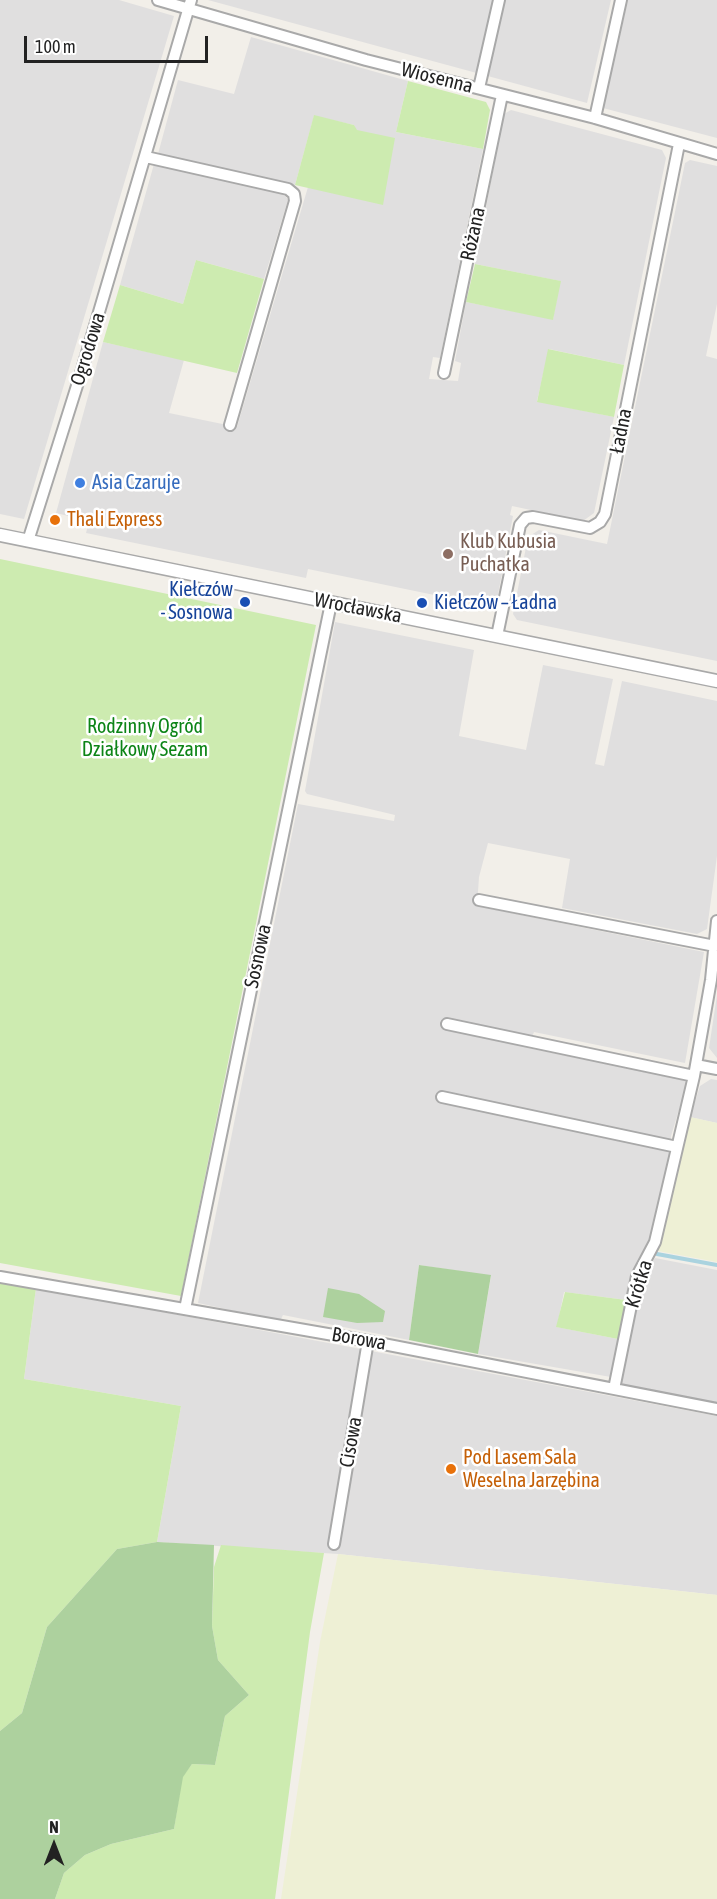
<!DOCTYPE html>
<meta charset="utf-8">
<style>
body{margin:0}
#map{position:relative;width:717px;height:1899px;overflow:hidden;background:#f2efe9;font-family:"Asap Condensed",sans-serif}
canvas{display:block}
.north{position:absolute;left:24px;top:1815px;width:60px;height:60px;-webkit-text-stroke:4px #fff;paint-order:stroke;rotate:0deg;font-size:16px;font-weight:700;line-height:24px;text-align:center;color:#222}
.north::after{content:'';display:block;margin:auto;width:21px;height:27px;background:#222;clip-path:polygon(50% 0,100% 100%,50% 72%,0 100%)}
.scale{position:absolute;left:24px;top:36px;width:184px;height:27px;box-sizing:border-box;border:3px solid #222;border-top:0;padding-left:8px;font-size:18px;line-height:21px;white-space:nowrap;color:#222;-webkit-text-stroke:4px #fff;paint-order:stroke}
</style>
<div id="map">
<canvas width="717" height="1899"></canvas>
<div class="north">N</div>
<div class="scale">100 m</div>
</div>
<script>
const ctx = document.querySelector('canvas').getContext('2d');
ctx.lineJoin = 'round';
function paint(path, color) { ctx.fillStyle = color; ctx.fill(path, 'evenodd'); }
const poly = rows => new Path2D(rows.map(r => 'M' + r).join(''));
function trace(path, color, width, dash) { ctx.strokeStyle = color; ctx.lineWidth = width; ctx.lineCap = dash ? 'butt' : 'round'; ctx.setLineDash(dash || []); ctx.stroke(path); }
function write(font, color, halo, rows, align = 'center') {
  ctx.font = font + ' "Asap Condensed",sans-serif'; ctx.lineWidth = 5; ctx.setLineDash([]); ctx.textBaseline = 'middle'; ctx.strokeStyle = halo; ctx.fillStyle = color; for (const [text, x, y, turn = 0] of rows) {
    ctx.save(); ctx.translate(x, y); ctx.rotate((+turn || 0) * Math.PI / 180); ctx.textAlign = isNaN(turn) ? turn : align; if (halo) ctx.strokeText(text, 0, 0); ctx.fillText(text, 0, 0); ctx.restore();
  }
}
paint(poly([
 [0,0,119,0,174,16,24,519,0,514],
 [208,0,611,0,587,103],
 [628,0,717,0,717,138,603,108],
 [251,37,408,81,396,132,483,149,440,358,433,357,429,379,458,381,461,363,455,361,466,302,553,319,560,281,475,264,504,114,511,110,662,150,666,158,624,365,549,349,537,401,614,417,594,513,583,521,512,506,510,515,513,516,495,610,483,605,308,569,306,578,86,533,89,521,56,513,103,342,184,360,169,413,237,427,308,187,383,204,354,125,314,116,295,185,158,154,178,80,234,94],
 [690,160,717,166,717,304,706,356,717,359,717,661,517,620,513,614,528,537,539,530,607,544,685,163],
 [154,164,284,194,288,200,264,279,196,260,183,304,120,285],
 [335,622,474,650,459,736,526,750,543,665,613,679,595,764,604,766,622,681,717,701,717,856,707,929,697,934,562,908,570,859,488,843,479,877,477,906,704,952,685,1063,534,1032,528,1048,688,1080,671,1136,669,1156,649,1242,634,1273,626,1300,564,1292,557,1327,618,1339,611,1377,478,1354,491,1276,419,1265,409,1340,283,1315,280,1321,198,1303,298,804,394,821,395,815,307,794,305,791],
 [717,995,717,1058,709,1048],
 [711,1079,717,1080,717,1123,690,1117,700,1086],
 [655,1258,717,1270,717,1403,620,1385,644,1273],
 [36,1288,717,1416,717,1595,338,1554,157,1542,181,1406,24,1379]
]), '#e0dfdf');
paint(poly([
 [690,1117,717,1123,717,1262,658,1251],
 [338,1554,717,1595,717,1899,281,1899,320,1642]
]), '#eef0d5');
paint(poly([
 [408,81,486,102,490,110,483,149,396,132],
 [314,115,354,125,357,130,395,138,383,205,295,185],
 [196,260,264,279,237,373,103,342,120,285,183,304],
 [475,264,561,281,553,320,466,302],
 [548,349,624,365,614,417,537,402],
 [0,559,316,625,181,1296,0,1263],
 [0,1283,36,1288,24,1379,181,1406,157,1542,117,1549,47,1627,22,1713,0,1731],
 [565,1292,626,1300,618,1339,556,1327],
 [221,1545,324,1553,310,1632,275,1899,55,1899,64,1873,85,1855,111,1844,174,1829,182,1777,192,1764,215,1765,225,1716,249,1695,218,1660,212,1626,214,1567]
]), '#cdebb0');
paint(poly([
 [419,1265,491,1275,478,1354,409,1340],
 [328,1288,359,1294,385,1311,383,1322,357,1323,323,1317],
 [157,1542,214,1545,212,1626,218,1660,249,1695,225,1716,215,1765,192,1764,183,1777,174,1829,111,1844,85,1855,64,1873,55,1899,0,1899,0,1731,22,1713,47,1627,117,1549]
]), '#add19e');
trace(poly([
 [657,1254,717,1265]
]), '#aad3df', 4);
const minor = poly([
 [158,0,366,60,595,118,717,154],
 [479,88,499,0],
 [595,118,621,0],
 [146,157,288,189,294,194,295,201,230,425],
 [444,373,502,95],
 [28,541,81,373,191,0],
 [497,636,520,525,526,518,533,517,590,528,600,522,605,514,679,144],
 [479,900,715,946],
 [447,1024,694,1076],
 [696,1065,717,1069],
 [442,1097,677,1147],
 [0,1277,368,1341,717,1409],
 [185,1309,331,603],
 [614,1389,637,1276,655,1242,694,1076,711,980,717,921],
 [334,1544,368,1341]
]);
const tertiary = poly([
 [0,535,717,681]
]);
trace(minor, '#a9a9a9', 14);
trace(tertiary, '#a9a9a9', 15);
trace(minor, '#fff', 10);
trace(tertiary, '#fff', 12);
for (const [x, y, r, color] of [
 [80,483,6,"#3f7fe0"],
 [55,520,6,"#e8710a"],
 [448,554,6,"#8d6e63"],
 [245,602,6,"#1a4fb4"],
 [422,603,6,"#1a4fb4"],
 [451,1469,6,"#e8710a"]
]) { const dot = new Path2D(); dot.arc(x, y, r, 0, 2 * Math.PI); ctx.fillStyle = color; ctx.fill(dot); trace(dot, '#fff', 2); }
write('20px', '#222', '#fff', [
 ["Wiosenna",437,78,14],
 ["Różana",473,234,-78],
 ["Ogrodowa",88,349,-73],
 ["Ładna",621,431,-79],
 ["Wrocławska",358,608,11],
 ["Sosnowa",258,956,-78],
 ["Krótka",639,1284,-73],
 ["Borowa",359,1339,10],
 ["Cisowa",351,1442,-80]
]);
write('20px', '#366cbe', '#fff', [
 ["Asia Czaruje",92,483]
], 'left');
write('20px', '#c56008', '#fff', [
 ["Thali Express",67,520],
 ["Pod Lasem Sala",463,1458],
 ["Weselna Jarzębina",463,1481]
], 'left');
write('20px', '#785e54', '#fff', [
 ["Klub Kubusia",460,542],
 ["Puchatka",460,565]
], 'left');
write('20px', '#164399', '#fff', [
 ["Kiełczów",233,590],
 ["- Sosnowa",233,613],
 ["Kiełczów – Ładna",434,603,"left"]
], 'right');
write('20px', '#0c8416', '#fff', [
 ["Rodzinny Ogród",145,727],
 ["Działkowy Sezam",145,750]
]);
</script>
